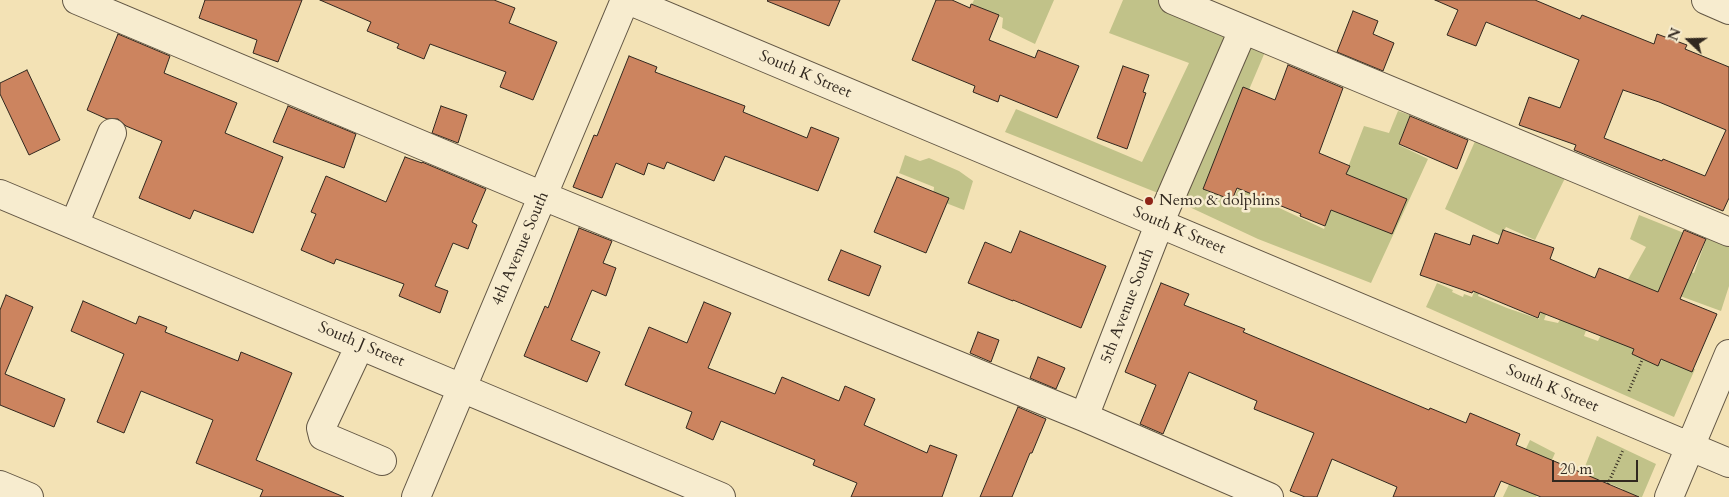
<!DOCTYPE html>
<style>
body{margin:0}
#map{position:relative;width:1729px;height:497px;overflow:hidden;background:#f3e2b5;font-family:Cardo,serif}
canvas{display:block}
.north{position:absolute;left:1664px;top:15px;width:50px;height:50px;-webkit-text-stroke:4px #f7eccf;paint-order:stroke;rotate:291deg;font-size:14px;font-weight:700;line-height:20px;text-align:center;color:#31281f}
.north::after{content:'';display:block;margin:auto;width:18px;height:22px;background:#31281f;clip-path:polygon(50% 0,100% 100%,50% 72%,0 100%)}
.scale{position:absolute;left:1552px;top:460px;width:86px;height:22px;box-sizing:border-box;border:2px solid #31281f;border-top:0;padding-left:6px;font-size:15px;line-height:18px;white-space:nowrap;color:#31281f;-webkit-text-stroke:4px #f7eccf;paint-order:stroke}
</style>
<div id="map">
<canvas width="1729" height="497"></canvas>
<div class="north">N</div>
<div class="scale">20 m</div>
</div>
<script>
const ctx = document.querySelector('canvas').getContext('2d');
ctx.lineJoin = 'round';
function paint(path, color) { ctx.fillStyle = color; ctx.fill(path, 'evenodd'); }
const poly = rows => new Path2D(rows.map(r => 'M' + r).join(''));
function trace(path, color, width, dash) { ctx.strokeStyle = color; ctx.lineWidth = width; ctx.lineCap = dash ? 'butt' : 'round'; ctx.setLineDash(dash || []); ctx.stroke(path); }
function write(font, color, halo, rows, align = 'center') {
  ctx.font = font + ' Cardo,serif'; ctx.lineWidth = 5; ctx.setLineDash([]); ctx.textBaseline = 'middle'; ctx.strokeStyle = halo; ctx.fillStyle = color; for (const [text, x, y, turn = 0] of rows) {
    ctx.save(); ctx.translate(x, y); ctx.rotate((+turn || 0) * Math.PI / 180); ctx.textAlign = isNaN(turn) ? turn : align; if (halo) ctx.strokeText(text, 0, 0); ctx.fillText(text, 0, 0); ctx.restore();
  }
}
paint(poly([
 [974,0,1054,0,1035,44,1002,28,1003,18,972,4],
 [1123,0,1194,0,1566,176,1535,240,1506,227,1501,236,1445,209,1476,139,1265,52,1206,191,1233,200,1277,104,1305,114,1273,205,1324,229,1364,126,1389,133,1398,111,1410,115,1399,145,1428,159,1371,283,1258,239,1168,197,1005,132,1016,109,1142,162,1189,63,1109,33],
 [905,155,920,161,929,158,959,171,973,181,964,210,933,198,934,187,899,173],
 [1639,215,1684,233,1670,265,1694,273,1707,237,1729,246,1729,286,1721,311,1661,289,1635,355,1658,365,1665,356,1695,369,1674,417,1426,307,1437,283,1453,290,1452,292,1463,297,1464,294,1472,297,1490,254,1494,255,1478,296,1507,308,1539,319,1541,311,1561,272,1544,320,1558,323,1562,316,1588,325,1584,336,1598,341,1627,281,1646,247,1630,239],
 [1597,436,1656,464,1642,497,1620,497,1623,489,1598,479,1591,492,1573,497],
 [1530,440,1555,453,1536,497,1503,497]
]), '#c1c289');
const building = poly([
 [205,0,302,0,278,62,253,53,257,40,199,18,205,0],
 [320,0,494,0,515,8,509,23,557,42,533,100,500,87,506,72,430,44,424,59,397,48,399,44,367,31,371,22,320,0],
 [768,0,840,0,829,26,767,1,768,0],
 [936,0,952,0,970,8,971,4,999,15,989,40,1035,58,1038,50,1079,66,1057,118,1000,95,998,102,973,92,975,86,912,60,936,0],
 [1435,0,1535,0,1580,19,1582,15,1654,44,1657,34,1687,45,1685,49,1729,67,1729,198,1723,211,1574,150,1576,145,1519,125,1529,97,1560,108,1579,60,1486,22,1476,46,1447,35,1458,10,1435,0],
 [1623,90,1659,102,1726,130,1705,176,1663,159,1662,161,1604,138,1623,90],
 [1353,11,1378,21,1373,34,1394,43,1383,71,1337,52,1353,11],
 [118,34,170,56,164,73,237,103,225,133,283,157,253,233,194,210,190,219,139,198,162,141,126,126,118,119,107,119,87,110,118,34],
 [629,56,657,67,655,72,745,106,743,112,807,138,811,127,839,138,818,191,725,156,714,181,667,162,664,169,648,163,644,175,616,163,602,198,573,187,594,135,597,136,629,56],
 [1288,65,1343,88,1319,153,1350,166,1346,174,1407,199,1392,234,1331,210,1325,226,1300,216,1301,214,1237,188,1232,200,1203,189,1243,87,1275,100,1288,65],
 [1123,66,1149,75,1143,92,1146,93,1127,149,1097,138,1123,66],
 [27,70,60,140,29,155,0,94,0,83,27,70],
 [288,106,356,134,344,168,273,142,288,106],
 [441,106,467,115,458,143,432,133,441,106],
 [1410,116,1468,140,1457,169,1399,144,1410,116],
 [405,157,422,163,422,162,486,189,472,222,477,225,468,249,453,243,435,286,448,291,440,313,399,296,404,284,336,259,334,264,301,250,316,214,311,212,326,176,386,202,405,157],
 [897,177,949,198,926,253,874,232,897,177],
 [579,228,612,241,603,263,616,268,606,296,592,290,571,340,600,352,587,382,524,356,545,306,548,308,579,228],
 [1503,230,1554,248,1550,259,1595,278,1599,268,1658,292,1684,230,1706,239,1680,299,1717,314,1692,372,1661,359,1658,366,1632,354,1634,349,1540,312,1538,318,1473,291,1472,293,1420,275,1435,233,1470,245,1473,235,1498,244,1503,230],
 [1020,231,1106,266,1081,328,1013,300,1013,301,968,283,985,242,1011,253,1020,231],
 [841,250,881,266,869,296,828,280,841,250],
 [1161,283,1189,294,1184,305,1245,329,1243,332,1429,410,1430,408,1466,423,1470,413,1520,434,1516,445,1639,497,1541,497,1501,481,1494,497,1393,497,1397,487,1332,459,1317,497,1305,497,1290,491,1314,433,1254,409,1257,401,1189,372,1163,434,1140,424,1156,385,1125,372,1161,283],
 [6,295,33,307,5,374,65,399,54,427,0,405,0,310,6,295],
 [83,301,136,324,139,316,167,327,165,332,238,361,241,352,292,373,256,460,344,497,260,497,263,490,196,463,213,420,141,391,124,433,97,422,124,354,71,331,83,301],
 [704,302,731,313,708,368,775,394,782,377,839,401,845,386,875,399,864,425,927,453,930,445,957,455,942,497,851,497,857,483,813,465,815,460,721,421,713,440,686,428,692,412,625,385,649,327,687,343,704,302],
 [978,332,999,340,991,362,970,353,978,332],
 [1038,357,1065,368,1056,389,1030,378,1038,357],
 [1018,407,1046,419,1032,453,1030,453,1012,497,980,497,1018,407]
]);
paint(building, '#cc845f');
trace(building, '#31281f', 1);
const minor = poly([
 [77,0,543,196,1084,417,1269,497],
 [628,0,1729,463],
 [1173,0,1729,232],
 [1706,0,1729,10],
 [0,194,721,497],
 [74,225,112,133],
 [360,345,321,428,323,436,382,461],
 [1084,417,1162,217,1243,30],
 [0,485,29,497],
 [416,497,625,0],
 [1669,497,1729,354]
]);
trace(minor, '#625644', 30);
trace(poly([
 [1629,391,1642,360],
 [1608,484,1623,450]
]), '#31281f', 3, [1, 2.5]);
trace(minor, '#f7eccf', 28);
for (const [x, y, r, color] of [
 [1149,201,5,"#8f2418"]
]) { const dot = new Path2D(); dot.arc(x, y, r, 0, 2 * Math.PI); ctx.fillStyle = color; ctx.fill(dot); trace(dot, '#f7eccf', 2); }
write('16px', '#31281f', '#f7eccf', [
 ["South K Street",805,75,23],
 ["South K Street",1179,231,23],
 ["4th Avenue South",521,249,-67],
 ["5th Avenue South",1128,306,-69],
 ["South J Street",361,345,23],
 ["South K Street",1552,389,23]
]);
write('16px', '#31281f', '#f7eccf', [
 ["Nemo & dolphins",1159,201]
], 'left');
</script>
